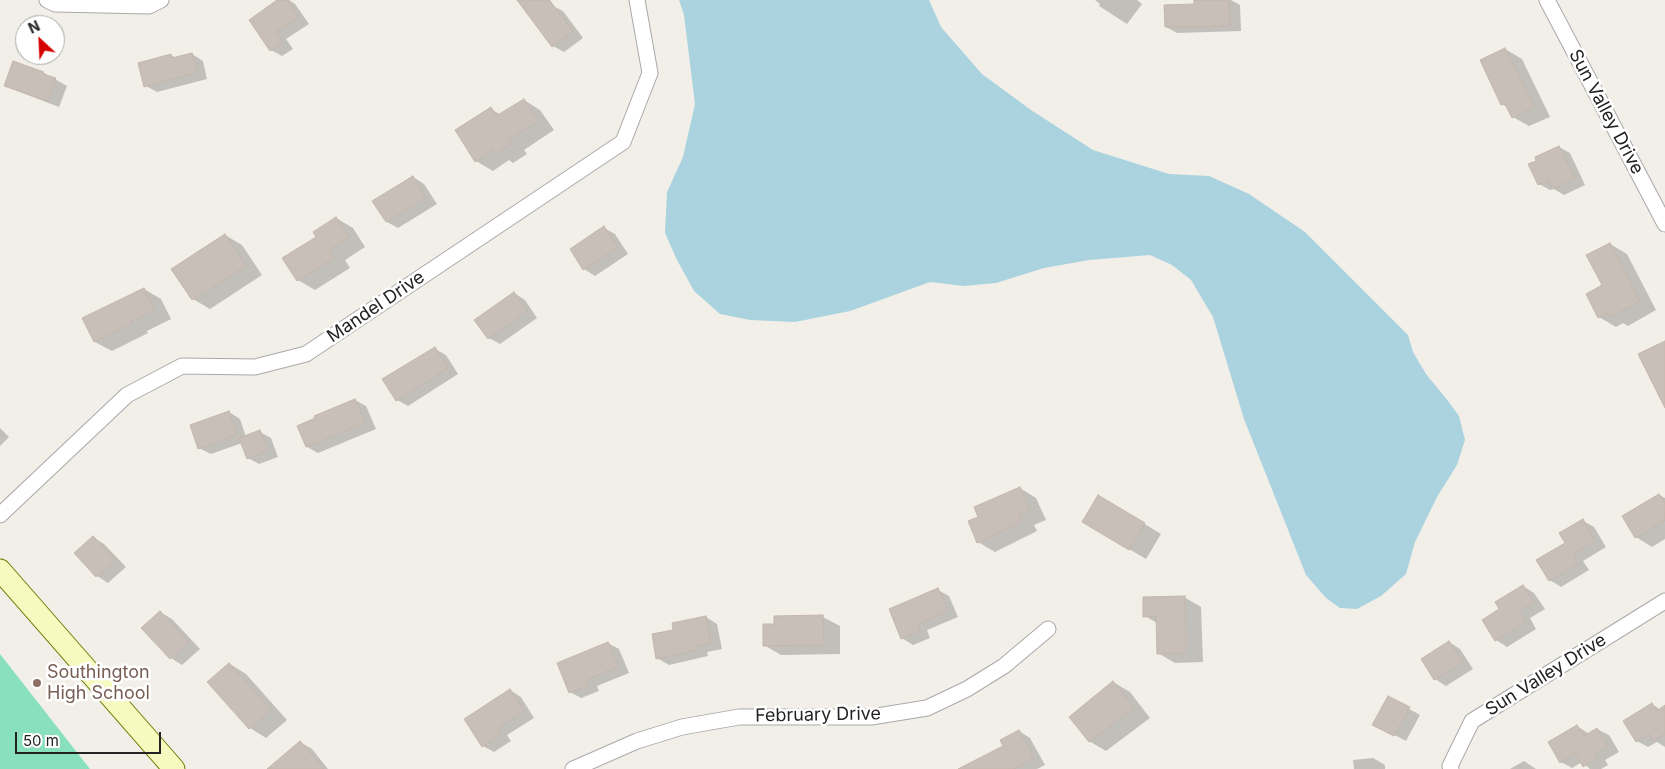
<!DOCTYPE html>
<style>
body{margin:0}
#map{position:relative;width:1665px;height:769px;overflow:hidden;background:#f2efe9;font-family:Inter,sans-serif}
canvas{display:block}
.north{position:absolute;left:15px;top:15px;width:50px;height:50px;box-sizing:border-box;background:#fff;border:1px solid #a7a7a7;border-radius:50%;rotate:335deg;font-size:14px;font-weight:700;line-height:20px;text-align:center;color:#222}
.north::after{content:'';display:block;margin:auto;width:18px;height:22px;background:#d40000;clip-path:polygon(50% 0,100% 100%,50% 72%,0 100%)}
.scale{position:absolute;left:15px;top:732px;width:146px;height:22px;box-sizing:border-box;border:2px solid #222;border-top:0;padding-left:6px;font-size:15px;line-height:18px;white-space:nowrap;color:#222;-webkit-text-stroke:4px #fff;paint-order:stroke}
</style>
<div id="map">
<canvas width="1665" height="769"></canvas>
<div class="north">N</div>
<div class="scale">50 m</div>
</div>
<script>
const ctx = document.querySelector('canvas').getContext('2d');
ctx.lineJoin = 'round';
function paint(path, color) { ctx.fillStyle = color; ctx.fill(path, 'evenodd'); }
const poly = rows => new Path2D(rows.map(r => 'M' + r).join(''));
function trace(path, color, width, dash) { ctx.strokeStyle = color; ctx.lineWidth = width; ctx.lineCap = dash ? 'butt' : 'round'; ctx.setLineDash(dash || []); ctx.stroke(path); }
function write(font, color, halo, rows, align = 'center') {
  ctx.font = font + ' Inter,sans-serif'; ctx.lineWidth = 5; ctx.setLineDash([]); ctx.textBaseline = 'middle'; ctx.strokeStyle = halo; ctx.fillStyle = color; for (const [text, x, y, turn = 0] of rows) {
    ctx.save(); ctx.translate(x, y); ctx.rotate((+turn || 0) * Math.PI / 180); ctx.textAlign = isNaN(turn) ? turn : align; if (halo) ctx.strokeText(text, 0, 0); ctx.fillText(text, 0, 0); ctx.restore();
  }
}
paint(poly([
 [0,654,90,769,0,769]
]), '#88e0be');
paint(poly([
 [679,0,929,0,941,27,982,74,1031,110,1093,150,1169,174,1209,176,1249,194,1305,232,1408,335,1413,352,1426,374,1448,401,1459,416,1465,440,1457,465,1437,497,1415,542,1406,574,1381,596,1357,609,1340,608,1326,598,1306,575,1244,419,1213,317,1191,280,1172,265,1150,255,1089,260,1044,268,996,283,964,286,930,282,850,311,795,322,750,320,720,314,694,291,677,260,665,233,667,192,683,157,695,104,684,15]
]), '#aad3df');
paint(poly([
 [279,0,289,0,295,4,309,24,286,39,293,49,282,56,271,50],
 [527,0,550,0,555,7,563,11,583,38,564,52,553,46],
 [1095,0,1137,0,1142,4,1127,24,1099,6,1100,4],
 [1195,0,1231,0,1240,5,1241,31,1177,33,1166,27,1195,5],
 [1505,49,1522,59,1550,117,1529,126,1513,117,1508,108,1502,104],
 [192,54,203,61,207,79,157,92,146,86,171,55,176,58],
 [44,73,67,86,59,107,17,91,6,85],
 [524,100,540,110,554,130,524,150,527,154,513,163,509,160,493,171,476,161,491,109,501,115],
 [1559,147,1570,153,1585,185,1564,195,1554,189,1550,190,1539,184],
 [413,177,424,184,437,204,398,228,387,222,374,201],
 [336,218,353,228,365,247,345,260,350,268,315,290,298,280,284,258,318,237],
 [604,228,615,234,628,254,595,276,584,269],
 [225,235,242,245,262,275,210,309,193,299,173,269],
 [1610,244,1627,254,1656,310,1628,326,1623,323,1616,327,1599,317],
 [144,289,161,299,171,319,147,331,148,333,112,351,95,342,84,318],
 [514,293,525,300,537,318,500,344,489,338],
 [435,349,446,355,458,374,408,406,397,400],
 [355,400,366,406,376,429,318,453,307,447,299,426],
 [229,412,240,419,246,437,260,432,271,438,278,457,259,464,248,458,242,443,211,454,199,448],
 [0,428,9,437,0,446],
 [1020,488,1036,498,1046,520,1034,525,1037,531,995,552,978,542,980,518],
 [1659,495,1665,498,1665,539,1652,547,1636,537],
 [1115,506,1161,534,1146,559,1129,549],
 [1583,521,1594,527,1606,547,1583,561,1589,570,1561,587,1550,580,1567,543],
 [93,537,104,544,126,567,108,583,97,576,76,553],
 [1523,586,1534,593,1545,609,1530,618,1536,629,1507,647,1496,640,1501,609],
 [938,590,949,596,958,617,927,630,930,638,913,645,902,638],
 [1184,597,1201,607,1203,662,1175,663,1158,653,1157,623,1145,616],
 [160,612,172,619,200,649,182,665,171,658,143,628],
 [706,617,717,624,722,649,707,652,708,656,669,665,657,658,674,631],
 [823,617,840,626,840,654,781,655,764,645,775,625],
 [1449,642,1460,649,1473,669,1446,686,1435,679],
 [608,643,619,649,629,673,597,686,599,691,581,698,570,692],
 [230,664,246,674,287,720,266,738,250,728],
 [1113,682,1130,692,1150,718,1106,751,1089,741],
 [510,690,521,697,534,718,507,735,511,741,494,752,483,746],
 [1388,697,1420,715,1406,741,1385,730],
 [1652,704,1661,710,1665,707,1665,747,1657,742,1648,747,1637,741],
 [1577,726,1589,734,1597,729,1609,735,1619,752,1605,760,1608,765,1601,769,1590,769,1582,762,1572,768,1561,762],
 [1019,731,1030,738,1045,765,1037,769,981,769],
 [300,742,312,749,328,769,284,769],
 [1373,758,1385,765,1385,769,1354,769,1353,760],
 [1524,761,1536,769,1510,769]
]), '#0003');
const building = poly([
 [277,0,287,0,298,17,276,32,283,42,270,51,249,20,277,0],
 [517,0,549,0,573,31,552,47,517,0],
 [1194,0,1229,0,1230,26,1165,27,1164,5,1194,4,1194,0],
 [1505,48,1534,107,1512,118,1505,104,1501,105,1480,60,1505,48],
 [192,53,197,72,144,87,138,63,171,54,172,58,192,53],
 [13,61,44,72,43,74,56,78,48,101,4,86,13,61],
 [524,99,538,121,508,140,511,144,495,154,493,150,475,162,455,130,491,107,496,116,524,99],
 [1559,146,1575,178,1552,189,1548,180,1538,185,1528,164,1536,161,1535,157,1559,146],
 [413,176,426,198,386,222,372,201,413,176],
 [336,217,349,237,329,250,334,258,297,281,282,258,316,237,313,232,336,217],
 [604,226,618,247,583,270,570,249,604,226],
 [225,234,246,266,192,300,171,269,225,234],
 [1610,243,1640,301,1610,317,1608,313,1598,318,1586,294,1602,285,1586,255,1610,243],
 [144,288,155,310,131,321,132,323,94,342,82,318,144,288],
 [514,292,527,311,488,339,474,320,514,292],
 [1665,341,1665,408,1638,354,1665,341],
 [435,347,448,368,396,401,382,379,435,347],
 [355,399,365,423,306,447,297,426,315,418,314,416,355,399],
 [229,411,237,435,198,449,190,425,229,411],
 [260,430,268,450,247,459,239,438,260,430],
 [1020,487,1030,511,1018,516,1021,522,977,543,968,521,978,517,974,507,1020,487],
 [1659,494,1665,503,1665,520,1635,538,1622,516,1659,494],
 [1098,495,1145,523,1129,550,1082,522,1098,495],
 [1583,519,1595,541,1573,554,1578,564,1549,581,1536,560,1565,543,1559,533,1583,519],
 [93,536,116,560,96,577,74,553,93,536],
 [1523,585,1534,602,1519,611,1526,622,1495,641,1482,620,1499,609,1495,602,1523,585],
 [938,588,948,611,917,624,920,631,901,639,889,609,938,588],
 [1185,596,1186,653,1157,654,1156,616,1143,617,1143,597,1185,596],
 [160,611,189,642,170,659,141,628,160,611],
 [823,615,824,645,763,646,763,624,774,624,774,616,823,615],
 [706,616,711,643,696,646,697,650,656,659,652,634,673,630,672,623,706,616],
 [1449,641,1463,662,1434,680,1421,659,1449,641],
 [608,642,619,666,587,680,589,685,569,693,557,663,608,642],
 [229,663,271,710,249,729,207,682,229,663],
 [1113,681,1134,708,1089,742,1069,717,1113,681],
 [510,689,524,711,497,729,501,734,482,747,464,719,510,689],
 [1388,696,1410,707,1394,736,1372,725,1388,696],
 [1652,703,1657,711,1665,705,1665,734,1653,741,1649,734,1636,742,1623,721,1652,703],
 [1577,725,1584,736,1597,728,1608,746,1595,754,1597,758,1583,767,1575,753,1560,763,1548,742,1577,725],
 [1019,730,1034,758,1014,769,958,769,1003,746,1000,740,1019,730],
 [300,741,324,769,267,769,300,741]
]);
paint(building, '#c7bfb8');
trace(building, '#c4b6ab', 1);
const street = poly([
 [47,0,55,4,149,6,161,0],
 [1547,0,1665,224],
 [0,515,127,395,182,366,255,367,306,354,623,142,650,73,637,0],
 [573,769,637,741,682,727,739,717,871,717,927,708,967,689,1004,666,1048,629],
 [1451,769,1450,766,1472,721,1665,601]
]);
const secondary = poly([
 [0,570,174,769]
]);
trace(street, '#a9a9a9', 17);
trace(secondary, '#707d05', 23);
trace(street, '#fff', 15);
trace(secondary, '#f7fabf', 21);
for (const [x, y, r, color] of [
 [37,683,5,"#8d6e63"]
]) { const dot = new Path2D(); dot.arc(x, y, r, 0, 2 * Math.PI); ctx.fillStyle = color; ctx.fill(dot); trace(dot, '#fff', 2); }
write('18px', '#222', '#fff', [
 ["Sun Valley Drive",1606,112,62],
 ["Mandel Drive",376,307,-34],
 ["Sun Valley Drive",1546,675,-32],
 ["February Drive",818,715,-1]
]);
write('18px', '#785e54', '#fff', [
 ["Southington",47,673],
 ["High School",47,694]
], 'left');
</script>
